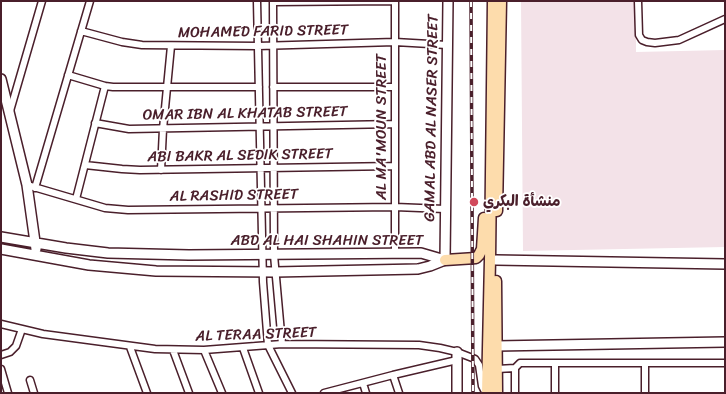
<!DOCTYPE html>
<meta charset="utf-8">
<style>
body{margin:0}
#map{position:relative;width:726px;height:394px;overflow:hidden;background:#fff;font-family:Sriracha,sans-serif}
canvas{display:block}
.frame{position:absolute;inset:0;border:2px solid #4a1f2b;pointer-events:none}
</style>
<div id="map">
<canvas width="726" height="394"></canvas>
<div class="frame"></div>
</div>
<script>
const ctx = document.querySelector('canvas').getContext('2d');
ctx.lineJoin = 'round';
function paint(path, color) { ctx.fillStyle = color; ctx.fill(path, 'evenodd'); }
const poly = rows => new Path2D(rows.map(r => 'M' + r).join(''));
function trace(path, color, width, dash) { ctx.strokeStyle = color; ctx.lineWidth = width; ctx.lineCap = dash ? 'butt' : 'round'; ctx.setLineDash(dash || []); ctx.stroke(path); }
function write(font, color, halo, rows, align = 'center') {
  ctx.font = font + ' Sriracha,"Playpen Sans Arabic",sans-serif'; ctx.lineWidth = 3.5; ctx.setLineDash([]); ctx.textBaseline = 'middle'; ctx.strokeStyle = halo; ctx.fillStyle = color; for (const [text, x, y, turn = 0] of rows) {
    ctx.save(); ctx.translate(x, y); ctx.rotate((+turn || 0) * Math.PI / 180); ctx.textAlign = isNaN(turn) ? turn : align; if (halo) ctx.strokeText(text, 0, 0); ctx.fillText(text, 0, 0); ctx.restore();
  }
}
paint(poly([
 [521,1,636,1,636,52,725,50,725,247,523,251]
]), '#f3e2e8');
const street = poly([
 [257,1,263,282,268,345,292,393],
 [273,1,274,255,282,344],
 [395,1,395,254],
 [638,1,639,35,642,40,647,42,655,43,679,40,725,19],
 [273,2,394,1],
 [81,31,122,42,142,45,258,46,395,42,447,45],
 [68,75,105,86,113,87,259,87],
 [273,87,395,87],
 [10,111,42,1],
 [95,123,129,129,395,124],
 [85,165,122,169,140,170,395,166],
 [161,170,163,129,171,46],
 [27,185,105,208,128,210,395,207,445,209],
 [35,188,90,1],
 [76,199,105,86],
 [1,324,43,334,155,349,204,350,282,344,419,345,440,348,457,352,475,359,479,365,482,386,484,390,487,391],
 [130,347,147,393],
 [243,348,259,393],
 [173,350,189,393],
 [204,350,222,393],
 [1,355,10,352,16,346,22,329],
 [555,363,555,393],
 [645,363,645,393],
 [1,369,8,393],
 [497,369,515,368],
 [393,375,399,393],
 [30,380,34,393],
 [363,383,366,393],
 [324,393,393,375,457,360],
 [515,393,515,368,520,363,725,363]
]);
const secondary = poly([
 [1,79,27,185,36,249],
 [1,237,66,248,108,253,189,255,421,253,445,260],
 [1,249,89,265,156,271,275,272,418,269,430,266,445,260],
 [445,260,448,1],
 [496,260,725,264],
 [496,346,725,342],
 [457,393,457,352]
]);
const primary = poly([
 [497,211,501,1],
 [445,260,476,258,479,255,482,249,484,218],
 [496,281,497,393],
 [487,393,490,260,493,1]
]);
trace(street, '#4a1f2b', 9);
trace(secondary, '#4a1f2b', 12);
trace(primary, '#4a1f2b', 13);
trace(street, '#fff', 6);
trace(secondary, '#fff', 9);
trace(primary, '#fddcac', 10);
const rail = poly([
 [471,1,473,393]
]);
trace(rail, '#4a1f2b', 3.5);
trace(rail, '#fff', 2, [6]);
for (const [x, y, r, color] of [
 [474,202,5,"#d1495b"]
]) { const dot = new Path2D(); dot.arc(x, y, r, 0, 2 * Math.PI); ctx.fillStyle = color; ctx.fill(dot); trace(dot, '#fff', 1.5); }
write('15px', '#4a1f2b', '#fff', [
 ["MOHAMED FARID STREET",263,32,-1],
 ["OMAR IBN AL KHATAB STREET",245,114,-1],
 ["GAMAL ABD AL NASER STREET",432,118,-89],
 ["AL MA'MOUN STREET",382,127,-90],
 ["ABI BAKR AL SEDIK STREET",240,156,-1],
 ["AL RASHID STREET",234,196,-1],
 ["ABD AL HAI SHAHIN STREET",327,241],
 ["AL TERAA STREET",256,335,-2]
]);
write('bold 15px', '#4a1f2b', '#fff', [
 ["منشأة البكري",483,202]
], 'left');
</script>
